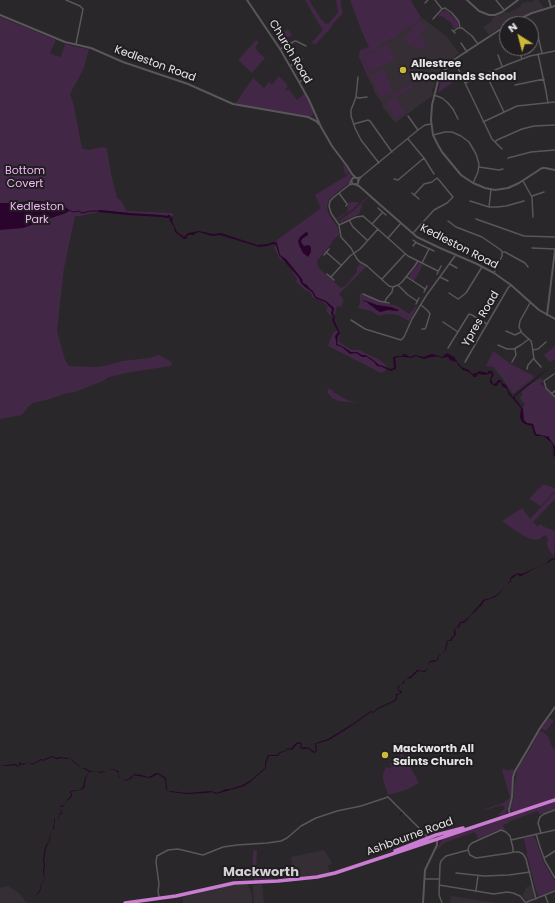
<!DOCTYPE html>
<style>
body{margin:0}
#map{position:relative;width:555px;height:903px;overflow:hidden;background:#292729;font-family:Poppins,sans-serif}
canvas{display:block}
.north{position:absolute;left:499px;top:16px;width:40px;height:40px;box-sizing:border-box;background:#201e20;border:1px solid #6f6e6f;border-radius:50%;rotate:324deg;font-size:11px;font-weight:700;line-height:16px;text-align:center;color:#e6e5e6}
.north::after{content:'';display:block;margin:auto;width:14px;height:18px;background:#cdb938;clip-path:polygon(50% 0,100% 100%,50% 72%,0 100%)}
</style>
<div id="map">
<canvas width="555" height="903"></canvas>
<div class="north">N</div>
</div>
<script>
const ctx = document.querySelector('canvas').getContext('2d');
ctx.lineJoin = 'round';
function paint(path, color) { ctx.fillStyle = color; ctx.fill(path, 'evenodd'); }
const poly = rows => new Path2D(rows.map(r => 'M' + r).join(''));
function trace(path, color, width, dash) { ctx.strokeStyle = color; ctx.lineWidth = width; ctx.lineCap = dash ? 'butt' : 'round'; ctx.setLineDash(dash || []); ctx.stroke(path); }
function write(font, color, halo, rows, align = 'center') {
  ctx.font = font + ' Poppins,sans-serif'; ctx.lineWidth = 4; ctx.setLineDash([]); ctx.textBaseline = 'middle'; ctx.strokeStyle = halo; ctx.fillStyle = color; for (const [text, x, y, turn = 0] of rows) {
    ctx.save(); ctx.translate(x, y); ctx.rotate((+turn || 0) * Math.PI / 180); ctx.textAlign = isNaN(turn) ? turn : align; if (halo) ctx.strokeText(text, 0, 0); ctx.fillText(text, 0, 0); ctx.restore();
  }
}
paint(poly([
 [534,0,538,0,544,8,536,10,513,20,505,24,489,35,483,27,491,22,493,17,500,15,506,12,509,13,521,6,521,4,529,1,530,3],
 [421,17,446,36,459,53,446,65,444,65,441,69,434,87,431,91,433,92,432,96,395,123,382,106,382,103,374,92,372,84,371,84,359,57,360,50,381,44,396,37,401,32,415,24],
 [324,850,330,859,332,863,328,866,330,873,293,878,291,857],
 [245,884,248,885,252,895,252,903,183,903,183,897,232,885],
 [262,884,264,903,254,903,253,885],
 [532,885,535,895,534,898,528,901,526,900,522,896,527,887],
 [8,886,19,893,27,903,0,903,0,888],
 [451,896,484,901,499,903,450,903]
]), '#352f35');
paint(poly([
 [305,0,309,0,321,19,326,24,329,23,338,12,336,0,341,0,341,6,343,12,342,14,333,24,329,30,316,44,313,44,312,42,323,30,317,21],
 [350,0,412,0,411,1,421,17,415,24,401,32,396,37,381,44,375,49,362,55,369,74,368,77,359,57,360,50,369,47,362,32],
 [445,10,447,11,456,19,458,22,458,27,455,29,453,28,452,24,442,16,439,17,439,15,441,12],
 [0,17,56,40,50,53,54,55,61,57,65,44,76,47,89,49,84,68,70,94,73,102,82,148,84,149,89,150,102,147,106,148,107,149,111,174,117,198,121,201,127,211,172,213,174,215,171,217,168,215,167,216,161,215,129,213,100,210,96,213,89,214,81,216,75,216,64,268,57,331,65,360,69,366,95,367,105,366,122,361,149,358,159,355,172,362,171,366,131,372,109,377,103,381,75,392,64,394,50,399,33,403,29,406,22,415,0,419],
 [419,21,426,27,411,45,404,39],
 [288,29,292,35,279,43,276,39,282,35,281,33],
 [420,36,427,42,419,51,412,46],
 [256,40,259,42,255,48,258,50,257,51,265,58,252,73,238,60],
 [388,44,395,60,370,72,363,56],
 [384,70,394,92,380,98,370,76],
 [279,76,286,83,288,87,285,89,286,91,289,89,297,100,305,93,313,111,313,115,312,116,307,116,235,104,253,78,264,88,269,82,272,85],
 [444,76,445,79,447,78,447,79,450,77,452,83,438,93,440,83],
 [412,83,412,88,396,97,395,97,405,113,396,119,385,103,394,97,394,95,400,90],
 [343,163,350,174,351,176,350,182,329,199,327,206,328,213,338,228,339,235,331,242,332,243,317,261,318,267,341,288,345,286,357,272,357,267,360,264,366,267,339,294,344,300,343,301,341,307,337,306,335,314,330,316,326,310,328,307,323,302,313,298,310,292,305,290,301,286,296,282,297,278,294,275,288,264,280,259,274,248,277,240,321,208,315,195,346,176,348,173,347,173,345,175],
 [368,196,368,197,361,205,362,207,360,210,359,214,341,222,338,222,354,210],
 [349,202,350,203,352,202,356,202,359,203,353,209,337,220,336,219,347,212,348,203],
 [419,263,423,265,414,281,409,276],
 [360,293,381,302,397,306,409,314,416,306,417,307,409,321,400,316,394,314,388,314,379,316,371,311,358,308,360,303],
 [367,301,377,305,387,307,398,311,388,310,381,312,378,311,370,305,367,302],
 [339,329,339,342,352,350,359,350,380,360,387,366,385,371,381,373,328,346,333,333],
 [555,346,555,359,550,362,544,355],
 [493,351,511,364,532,375,534,378,513,394,502,378,493,367,486,366],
 [541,378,543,382,540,383,541,385,543,386,555,398,555,446,549,438,549,436,546,437,545,436,537,435,535,432,533,424,527,423,524,420,523,417,523,409,522,408,525,405,520,398,522,395,522,391,528,386],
 [329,388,335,393,347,400,358,403,339,401,332,398,327,392],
 [543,484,555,488,555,491,541,506,529,499],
 [555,492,555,499,533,522,537,526,542,524,542,526,555,531,554,557,548,548,547,545,548,539,545,535,539,539,534,540,528,538,516,531,502,521,522,508,530,519],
 [549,718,553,720,553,722,552,723,546,731,542,729,542,727],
 [542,731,548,736,552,747,555,750,555,799,515,812,512,811,511,808,514,795,514,788,517,770,531,748,539,732],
 [401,751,419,783,406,790,388,795,383,780,383,774,386,767,390,768,392,766,389,764,400,759],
 [504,768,506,771,512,769,514,770,512,779,511,797,508,810,505,814,499,816,499,814,505,808,502,805,485,810,485,809,503,803,510,798,502,770],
 [555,802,555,810,545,813,540,815,538,811,508,822,508,823,503,825,505,830,498,830,478,839,475,832,444,843,437,850,436,850,443,839],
 [533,836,535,838,540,852,545,865,555,881,555,890,539,896,537,894,528,858,526,854,527,853,524,838],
 [255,850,257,850,256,872,260,876,264,876,268,873,270,876,272,880,254,881,253,874,252,874,253,851]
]), '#432746');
paint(poly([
 [29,201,40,201,56,203,67,208,69,211,66,213,37,223,23,228,0,230,0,203,15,203],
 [100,210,129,213,161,215,167,216,168,215,170,215,170,216,173,218,172,221,177,232,184,237,188,233,199,231,213,234,221,233,257,245,267,244,274,242,277,243,280,255,286,259,302,279,303,283,307,285,309,288,313,291,316,297,326,301,334,308,333,315,335,316,334,320,340,333,338,336,337,344,342,346,351,352,357,352,362,355,365,355,372,359,379,365,383,366,390,369,394,368,393,357,397,356,402,356,404,355,402,355,403,354,405,354,410,357,415,355,424,357,431,354,436,355,442,357,447,353,454,357,461,367,469,370,472,374,477,373,479,371,488,373,488,371,492,371,494,375,491,379,493,384,496,383,498,380,501,380,502,383,506,385,509,392,513,397,515,395,527,385,555,363,514,397,523,409,524,420,527,423,533,424,536,434,545,436,546,437,548,436,549,437,549,438,555,446,555,458,553,454,554,452,553,451,554,449,553,449,553,445,551,442,543,436,536,436,534,434,532,426,525,424,522,422,520,417,521,408,508,393,507,389,502,386,501,382,498,383,497,386,495,386,490,383,490,378,492,376,491,373,485,375,480,374,478,374,476,377,474,377,469,372,463,370,458,365,457,362,450,360,448,357,442,358,436,356,435,357,431,357,424,359,416,356,411,358,405,357,397,357,395,359,396,365,396,369,391,371,382,367,377,366,374,362,367,357,362,357,356,353,350,354,342,347,336,345,336,341,335,336,338,332,333,322,332,319,334,317,331,314,332,309,325,302,315,298,312,292,305,287,301,283,299,278,279,255,276,245,273,244,267,246,259,247,220,235,212,236,199,232,196,233,194,235,188,235,186,239,184,239,175,232,174,227,170,221,169,218,171,219,171,218,170,217,168,218,162,217,127,215,98,212],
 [306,232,308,233,308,235,302,239,301,242,304,246,309,245,311,247,311,252,308,257,303,253,299,245,298,241,300,237],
 [363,300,377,305,391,307,399,310,398,311,388,310,380,312,370,305,367,302,363,301],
 [555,558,555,559,550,561,548,563,543,564,521,576,519,576,518,574,511,579,511,582,507,584,498,595,493,598,484,601,481,606,479,607,477,610,472,614,466,621,464,623,461,623,459,627,456,628,455,632,456,634,451,641,448,641,446,650,442,654,439,655,438,660,434,662,430,662,427,670,425,672,418,671,411,678,405,679,404,683,401,684,398,689,402,692,402,693,397,695,397,699,395,701,378,709,373,713,371,712,350,727,329,740,316,744,317,751,315,753,312,752,309,749,301,749,300,748,301,744,297,744,292,750,287,749,286,751,280,753,278,756,269,756,266,763,266,767,265,769,250,782,244,786,216,794,212,792,207,793,187,794,171,792,169,792,166,789,165,779,158,774,150,778,133,775,132,778,125,781,118,776,118,772,114,770,109,769,106,771,101,773,95,771,89,772,86,778,84,788,78,791,74,791,71,792,72,795,71,798,65,802,64,806,60,807,62,814,58,815,59,819,55,819,54,826,55,828,51,831,50,840,46,848,44,860,45,865,44,873,45,880,42,883,40,892,32,899,39,892,42,882,45,880,43,873,44,865,43,860,45,847,49,841,51,831,54,828,53,827,54,824,54,819,58,819,58,815,61,813,60,806,64,805,65,802,70,797,71,795,70,793,71,791,75,790,78,791,83,787,85,778,89,772,85,769,81,769,79,766,73,762,70,757,67,759,61,758,58,759,56,759,52,757,43,761,41,760,32,765,28,762,23,765,20,764,19,767,14,765,9,766,0,766,15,764,19,766,19,762,23,764,28,762,32,764,36,762,41,759,43,760,52,756,56,758,60,757,67,758,70,757,74,762,79,765,81,769,85,768,90,771,95,771,100,772,106,771,109,769,112,769,119,771,118,775,122,779,125,780,130,778,134,774,141,775,149,777,156,773,158,773,166,778,167,789,169,792,171,791,187,793,211,791,217,793,226,789,230,789,243,785,251,780,265,768,265,763,268,755,277,755,280,752,285,751,287,748,291,749,295,744,298,742,301,743,302,744,301,748,301,749,304,747,309,748,313,751,315,752,316,750,315,745,316,743,328,739,354,723,371,711,373,712,378,708,395,700,396,698,396,694,401,693,398,690,397,688,403,682,405,679,411,676,417,670,424,671,426,670,428,668,429,663,430,661,437,660,439,654,442,654,445,650,447,641,450,640,454,635,454,630,458,626,460,622,465,621,466,619,470,616,471,614,476,609,483,600,491,598,498,594,508,583,510,582,510,579,512,576,518,573,522,574,548,562,549,560]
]), '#2b042e');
trace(poly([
 [68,210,74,212,79,211,82,213,91,211,101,211],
 [400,815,402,812]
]), '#2b042e', 1);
trace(poly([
 [66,0,80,6,83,9,76,44],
 [435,0,442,9],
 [496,0,504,10],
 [425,3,428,0],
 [433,19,442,9,445,8,452,13,457,19,459,22,460,28],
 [452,30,455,33],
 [454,31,458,28,462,28,472,36,478,44],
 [537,32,542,53],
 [461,43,467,52],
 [518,48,522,59],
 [280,49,295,41,296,41,306,46],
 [538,54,546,91,548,103],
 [498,55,502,66],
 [454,61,456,64,492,139,502,149],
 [290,66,302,59],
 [486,74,504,112],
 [358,77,356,97,351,110,351,116,355,128,361,140,379,163],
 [299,82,305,79,305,77],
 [465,83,509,64,530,56,555,51],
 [515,85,544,79],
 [434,95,442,98,447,102,453,109,458,119],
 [356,97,359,98,367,97],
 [408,116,418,130],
 [483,122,517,106,555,102],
 [354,124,368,120,370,121,392,152],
 [433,135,445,132,452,132,461,136,469,142,476,154,479,164,478,172,473,183],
 [408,139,424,158,434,174],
 [495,142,497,140,522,129,534,126,555,125],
 [508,158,531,152,555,150],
 [479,167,499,170,503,169],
 [357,178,361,177],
 [394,179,398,180,424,158],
 [358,181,361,177,418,130,425,125,431,124],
 [523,181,532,197,533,217],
 [353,184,349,185,334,197,330,201,329,206,331,213,339,225,341,237,351,248,357,259,360,262,367,266,389,286,393,287,398,285,402,282,414,267,418,261],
 [349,185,351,181],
 [339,193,347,204,346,206],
 [412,193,419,199],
 [532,196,544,192],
 [470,201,489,207,491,189],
 [489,207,497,207,506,206,524,201],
 [378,208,386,215],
 [476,219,524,236,555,237],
 [349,220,353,227,367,240],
 [448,221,456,227,482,237,501,250,502,252,502,256,494,273],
 [372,224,382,213],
 [339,225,356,217,363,216,408,256,438,271],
 [413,233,434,210,447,203,453,197,439,180,437,178,432,182,424,184,414,195],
 [388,238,401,223],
 [413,240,417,243,434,251],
 [413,246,416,242],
 [532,248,555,249],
 [326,252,341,265],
 [502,252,505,252,525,263,528,267],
 [324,255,329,249],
 [422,263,429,249],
 [450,264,457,268],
 [327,274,334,280],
 [437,274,441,266],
 [331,277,350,256,360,249,378,229],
 [407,277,425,289],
 [440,277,448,281],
 [382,279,405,254],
 [398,285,408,295,417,301],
 [424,292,427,286],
 [449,293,458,299,461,297,466,293,482,267],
 [363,294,379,301,389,303],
 [385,302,386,299,392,292,393,287],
 [530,303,520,321,519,327,522,333,531,341,532,345,534,359,541,367],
 [416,304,419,298],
 [421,305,428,311,430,314,426,327,425,329,422,329],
 [351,320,365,329,401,340,404,337,412,319,426,296,455,256],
 [443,322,458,332],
 [506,331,515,335,521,332],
 [498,345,507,349,514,349,521,345,529,339],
 [448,348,469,314,472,315,487,324],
 [533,350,538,349,546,342],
 [465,362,508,288,511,285],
 [512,362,516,355,515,349],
 [527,369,528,365,534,358],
 [554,374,544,381,546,388,555,397],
 [552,393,555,391],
 [541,833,538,823,540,817,544,814,555,810],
 [536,834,540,847,545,861,555,878],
 [511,840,555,830],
 [468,850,470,855,476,858,510,853,513,852,519,852,523,854,526,859,536,899],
 [468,850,469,846,472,843,501,830,506,832,510,836,513,848,513,852],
 [544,858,555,851],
 [456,873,484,876,509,875,530,872],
 [425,879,439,879],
 [439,885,494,894,507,892,513,893,520,896,526,903],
 [476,890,478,876],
 [545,895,548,903],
 [159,897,158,891,159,884,156,862,157,856,168,850,178,849,203,855,223,847,237,845,267,843,281,841,287,838,301,826,316,818,337,811,361,806,388,797,422,831,428,838],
 [527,902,555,891],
 [442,903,439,895,440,865,441,861,446,856,468,850]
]), '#595759', 1.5);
trace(poly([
 [247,0,280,49,299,82,309,100,321,127,332,146,347,166,352,174,355,177],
 [467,0,479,11,489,15,495,15,502,12,518,0],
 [549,0,551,7],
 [0,15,65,42,91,48,123,62,188,84,233,104,308,117,316,121,320,125],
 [508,24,532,13,555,6],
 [507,25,455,59,451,63,444,71,438,81,432,105,431,120,433,135,438,145,442,152,461,175,473,183,485,188,495,190,508,188,519,183,542,168,545,168,555,170],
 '351.5 181a3.5 3.5 0 1 1 7 0a3.5 3.5 0 1 1-7 0Z',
 [355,184,359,186,377,202,417,237,440,248,477,264,494,273,511,285,539,310,555,319],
 [547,315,555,250],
 [510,815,509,810,512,797,513,777,515,771,528,749,540,728,555,707],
 [423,903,425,870,437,845,437,839]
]), '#595759', 2);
trace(poly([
 [395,851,436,835,463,828],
 [125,903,176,896,234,883,278,881,317,877,335,873,555,800]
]), '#ca7cd2', 3.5);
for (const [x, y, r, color] of [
 [403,70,4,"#cdb938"],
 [385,755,4,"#cdb938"]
]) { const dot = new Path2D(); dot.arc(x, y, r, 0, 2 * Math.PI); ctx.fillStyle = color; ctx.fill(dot); trace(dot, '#201e20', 1.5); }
write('11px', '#e6e5e6', '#201e20', [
 ["Church Road",290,52,59],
 ["Kedleston Road",155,64,20],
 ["Kedleston Road",459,247,27],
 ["Ypres Road",481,319,-60],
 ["Ashbourne Road",410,837,-20]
]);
write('bold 11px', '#e6e5e6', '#201e20', [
 ["Allestree",411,64],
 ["Woodlands School",411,77],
 ["Mackworth All",393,749],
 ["Saints Church",393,762]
], 'left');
write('11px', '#f6b5fb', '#201e20', [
 ["Bottom",25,171],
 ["Covert",25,184],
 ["Kedleston",37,207],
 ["Park",37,220]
]);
write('bold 13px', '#d3d1d3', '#201e20', [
 ["Mackworth",261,873]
]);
</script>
